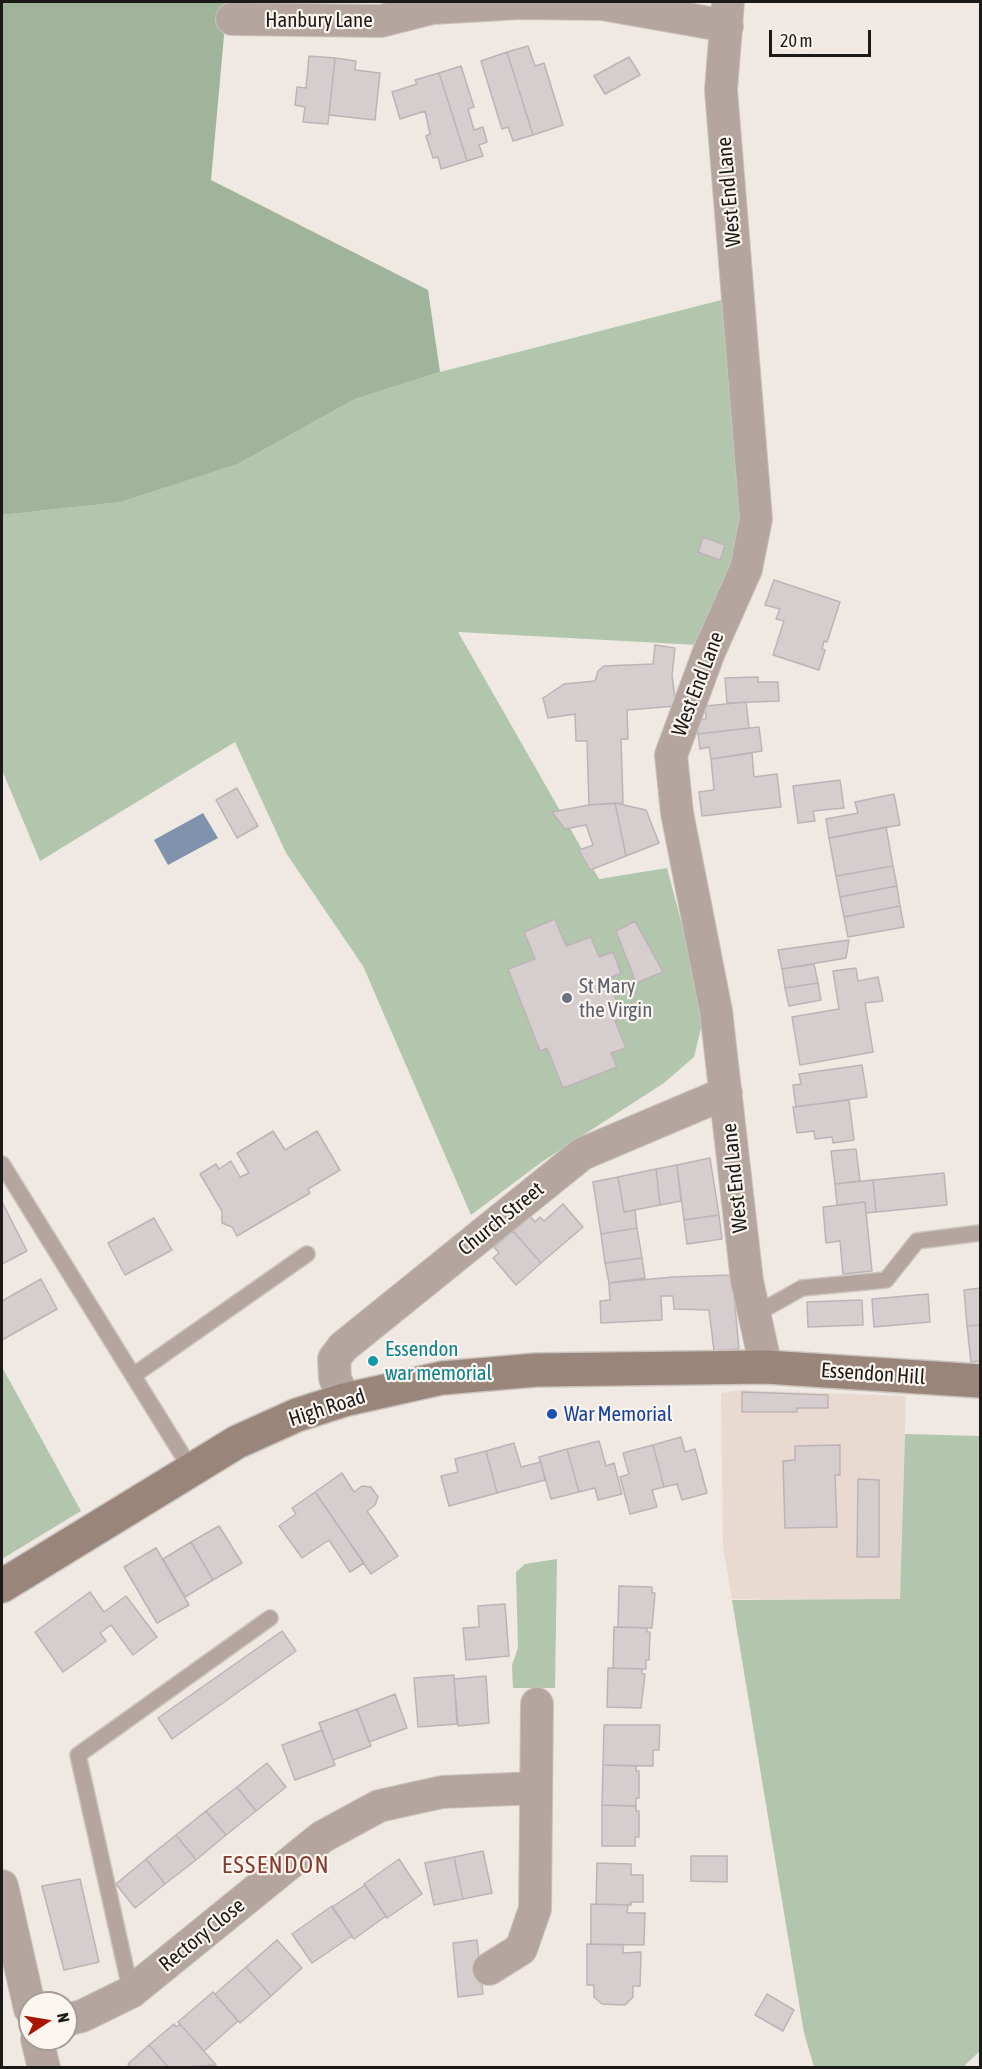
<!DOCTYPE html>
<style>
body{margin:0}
#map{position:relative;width:982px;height:2069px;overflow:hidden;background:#f0e8e3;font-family:"Asap Condensed",sans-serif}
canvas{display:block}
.frame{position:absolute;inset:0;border:3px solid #1c1a18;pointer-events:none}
.north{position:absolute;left:18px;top:1991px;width:60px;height:60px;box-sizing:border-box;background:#fdf5f0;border:2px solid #a39d9a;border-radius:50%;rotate:78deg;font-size:16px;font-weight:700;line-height:24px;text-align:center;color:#1c1a18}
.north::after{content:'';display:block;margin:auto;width:21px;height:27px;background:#a71700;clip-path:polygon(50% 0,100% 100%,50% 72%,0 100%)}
.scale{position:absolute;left:769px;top:30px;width:102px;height:27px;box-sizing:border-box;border:3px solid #1c1a18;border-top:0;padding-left:8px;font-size:18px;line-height:21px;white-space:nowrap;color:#1c1a18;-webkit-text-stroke:4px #fdf5f0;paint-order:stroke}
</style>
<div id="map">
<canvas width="982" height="2069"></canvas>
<div class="frame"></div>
<div class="north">N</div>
<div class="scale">20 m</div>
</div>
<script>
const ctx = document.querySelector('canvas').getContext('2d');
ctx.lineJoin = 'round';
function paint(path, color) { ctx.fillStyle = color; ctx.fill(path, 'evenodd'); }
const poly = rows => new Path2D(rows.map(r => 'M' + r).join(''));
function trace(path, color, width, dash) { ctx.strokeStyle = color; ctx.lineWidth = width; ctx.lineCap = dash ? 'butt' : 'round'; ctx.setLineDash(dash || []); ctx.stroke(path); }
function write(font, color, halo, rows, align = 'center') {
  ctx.font = font + ' "Asap Condensed",sans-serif'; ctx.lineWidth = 4.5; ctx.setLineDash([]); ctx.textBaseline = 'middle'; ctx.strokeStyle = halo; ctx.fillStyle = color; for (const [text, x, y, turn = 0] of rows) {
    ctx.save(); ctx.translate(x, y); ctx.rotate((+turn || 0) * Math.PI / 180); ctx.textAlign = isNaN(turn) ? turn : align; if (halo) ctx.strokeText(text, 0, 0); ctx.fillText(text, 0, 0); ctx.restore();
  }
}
paint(poly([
 [741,1390,906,1396,900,1600,732,1599,723,1547,721,1393]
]), '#e8dad0');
paint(poly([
 [729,298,744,516,734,565,698,645,458,632,599,879,667,868,705,1012,694,1057,664,1083,543,1161,471,1215,363,966,286,853,235,742,40,861,2,770,2,515,121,502,238,464,355,399,440,372],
 [2,1367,81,1511,2,1559],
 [905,1434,980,1436,980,2051,963,2067,814,2067,804,2033,732,1600,900,1599],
 [557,1559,555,1688,513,1688,512,1665,518,1648,516,1572,525,1564]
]), '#b1c6ad');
paint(poly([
 [2,2,227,2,211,180,428,290,440,372,355,399,238,464,121,502,2,515]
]), '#9fb49b');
paint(poly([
 [203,813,218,838,168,865,154,840]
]), '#7f93ac');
const building = poly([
 [528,46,535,66,544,63,563,125,533,135,507,52,528,46],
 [507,52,533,135,513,141,508,127,502,129,481,61,507,52],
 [309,56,335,58,328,124,303,122,305,107,295,105,297,87,306,88,309,56],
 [629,57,640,75,605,94,594,76,629,57],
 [335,58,356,61,355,70,380,73,375,120,329,115,335,58],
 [461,66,474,107,468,109,474,130,483,127,487,142,479,145,483,156,467,161,439,73,461,66],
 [439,73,467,161,441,169,438,157,433,158,426,136,430,134,425,111,400,119,392,92,417,84,415,80,439,73],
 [703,537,725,545,720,560,698,552,703,537],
 [774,580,840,602,827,642,824,641,822,649,825,650,819,670,773,655,784,621,776,619,780,609,765,605,774,580],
 [655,645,675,648,672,675,676,706,627,710,628,739,621,739,623,803,589,805,587,741,576,741,575,714,548,718,543,698,564,684,595,681,598,671,604,666,653,664,655,645],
 [758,677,758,682,778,682,779,701,727,703,725,678,758,677],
 [746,702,749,728,698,734,696,720,706,719,705,706,746,702],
 [759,727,762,751,711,759,709,747,700,749,698,734,759,727],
 [752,753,754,777,777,774,781,807,702,816,699,792,714,790,711,759,752,753],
 [840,780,844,808,813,811,815,821,798,823,793,786,840,780],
 [237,788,258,826,237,838,216,800,237,788],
 [894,794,900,825,829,838,826,819,858,813,855,802,894,794],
 [615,803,646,810,659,843,626,856,615,803],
 [615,803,626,856,590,870,579,850,593,845,586,825,565,829,552,812,589,805,615,803],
 [886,827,893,866,836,876,829,838,886,827],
 [893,866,897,886,840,897,836,876,893,866],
 [897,886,900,906,844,917,840,897,897,886],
 [900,906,904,927,848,937,844,917,900,906],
 [555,919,566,946,591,937,599,957,613,952,621,973,608,979,623,1018,615,1021,626,1048,611,1053,617,1067,563,1088,547,1048,540,1051,508,969,535,959,524,932,555,919],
 [635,921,663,972,636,983,616,931,635,921],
 [849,940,846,958,782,969,778,950,849,940],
 [814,964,818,983,785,988,782,969,814,964],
 [856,968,858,981,878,977,883,1001,865,1003,873,1052,800,1065,792,1017,839,1009,833,971,856,968],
 [818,983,821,1000,789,1006,785,988,818,983],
 [862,1065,867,1097,796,1107,793,1085,801,1084,799,1074,862,1065],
 [849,1100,854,1140,833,1143,832,1137,815,1139,814,1131,797,1133,793,1107,849,1100],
 [273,1131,285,1150,317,1131,340,1170,308,1189,310,1193,237,1236,232,1227,222,1223,222,1211,200,1174,216,1164,219,1169,231,1161,240,1177,249,1173,237,1153,273,1131],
 [856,1149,860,1181,835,1184,831,1151,856,1149],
 [710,1158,719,1215,684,1220,677,1165,710,1158],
 [677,1165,681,1201,660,1205,656,1169,677,1165],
 [656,1169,660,1205,624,1212,618,1177,656,1169],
 [944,1173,947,1205,876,1212,873,1180,944,1173],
 [618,1177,624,1212,635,1210,637,1228,601,1234,593,1182,618,1177],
 [873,1180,876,1212,866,1213,865,1202,837,1205,835,1184,873,1180],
 [2,1202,27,1251,2,1264,2,1202],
 [865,1202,872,1271,843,1274,840,1241,826,1243,823,1207,865,1202],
 [563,1204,583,1227,541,1263,513,1231,530,1216,535,1222,540,1217,544,1221,563,1204],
 [719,1215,722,1239,687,1244,684,1220,719,1215],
 [154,1218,172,1250,125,1275,108,1243,154,1218],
 [637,1228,642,1258,605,1263,601,1234,637,1228],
 [513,1231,541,1263,516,1285,493,1258,499,1253,494,1247,513,1231],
 [642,1258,645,1278,609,1283,605,1263,642,1258],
 [732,1275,739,1349,714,1351,709,1310,674,1309,673,1296,661,1296,662,1320,601,1323,600,1301,610,1300,609,1283,673,1277,732,1275],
 [41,1279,57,1309,2,1340,2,1301,41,1279],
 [980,1288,980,1325,967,1326,964,1290,980,1288],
 [928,1294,930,1322,874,1327,872,1299,928,1294],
 [862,1300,863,1325,808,1327,807,1302,862,1300],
 [980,1325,980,1361,971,1362,967,1326,980,1325],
 [742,1392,828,1395,828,1408,797,1408,797,1412,742,1412,742,1392],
 [681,1437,685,1452,695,1449,707,1493,682,1500,677,1484,664,1487,653,1445,681,1437],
 [599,1441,606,1466,614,1463,622,1494,598,1500,595,1488,579,1492,567,1449,599,1441],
 [514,1443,521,1467,541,1462,545,1480,497,1493,486,1451,514,1443],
 [653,1445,664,1487,652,1490,657,1507,630,1514,620,1477,629,1474,623,1453,653,1445],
 [840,1445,840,1475,835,1475,837,1527,785,1528,783,1461,795,1460,795,1446,840,1445],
 [567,1449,579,1492,551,1499,539,1457,567,1449],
 [486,1451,497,1493,449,1506,441,1476,458,1472,455,1459,486,1451],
 [342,1473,354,1492,362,1486,371,1487,378,1497,375,1505,367,1511,398,1556,371,1574,315,1492,342,1473],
 [858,1479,879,1480,879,1557,857,1557,858,1479],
 [315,1492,364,1563,350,1572,329,1540,302,1558,279,1526,296,1514,292,1508,315,1492],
 [219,1526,242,1563,213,1580,191,1542,219,1526],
 [191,1542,213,1580,185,1597,163,1559,191,1542],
 [156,1548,189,1605,157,1623,124,1567,156,1548],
 [619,1586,652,1587,652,1593,655,1593,652,1628,618,1627,619,1586],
 [90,1592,104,1612,126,1596,157,1637,133,1655,111,1625,100,1633,106,1641,63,1672,35,1632,90,1592],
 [505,1604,509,1656,466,1660,463,1628,479,1627,478,1606,505,1604],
 [614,1627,647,1628,647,1632,650,1632,649,1660,646,1660,646,1669,613,1668,614,1627],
 [282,1631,296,1651,172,1739,158,1718,282,1631],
 [608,1668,642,1669,642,1674,645,1674,641,1708,607,1707,608,1668],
 [454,1675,457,1724,418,1727,414,1678,454,1675],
 [486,1676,489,1723,458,1726,454,1679,486,1676],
 [395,1694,407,1728,369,1742,357,1709,395,1694],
 [357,1709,371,1746,333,1760,319,1723,357,1709],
 [604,1725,660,1725,659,1750,653,1750,653,1766,603,1765,604,1725],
 [322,1730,335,1765,295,1780,282,1745,322,1730],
 [267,1763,286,1787,256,1811,237,1787,267,1763],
 [603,1765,636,1766,636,1771,639,1771,639,1798,636,1798,636,1806,602,1805,603,1765],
 [237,1787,256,1811,226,1835,206,1811,237,1787],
 [602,1805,636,1806,636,1811,639,1811,639,1837,635,1837,635,1846,602,1846,602,1805],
 [206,1811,226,1835,196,1860,176,1835,206,1811],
 [176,1835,196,1860,165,1884,146,1859,176,1835],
 [483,1851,492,1893,463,1899,454,1857,483,1851],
 [691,1856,727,1856,727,1882,691,1881,691,1856],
 [454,1857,463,1899,434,1905,425,1863,454,1857],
 [146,1859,165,1884,135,1908,116,1884,146,1859],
 [399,1859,422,1894,387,1918,364,1884,399,1859],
 [597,1863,631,1864,631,1875,643,1875,643,1902,631,1902,631,1905,596,1904,597,1863],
 [80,1879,99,1962,64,1970,42,1886,80,1879],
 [365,1885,386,1916,354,1939,332,1907,365,1885],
 [591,1904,628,1905,627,1913,645,1913,644,1945,591,1944,591,1904],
 [332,1906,352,1936,312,1963,292,1934,332,1906],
 [277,1940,302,1968,271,1996,246,1967,277,1940],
 [477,1940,483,1994,458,1997,453,1943,477,1940],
 [587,1944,623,1945,623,1953,641,1952,640,1986,633,1986,633,1997,625,2005,602,2004,594,1997,594,1985,587,1985,587,1944],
 [246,1967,271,1996,240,2023,215,1994,246,1967],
 [213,1992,238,2021,204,2051,178,2022,213,1992],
 [767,1994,794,2010,783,2031,755,2015,767,1994],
 [174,2024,176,2027,180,2024,216,2065,169,2068,149,2045,174,2024],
 [149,2045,169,2068,131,2068,128,2064,149,2045]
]);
paint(building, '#d6cdcf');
trace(building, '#bdb3b6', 1.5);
const lane = poly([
 [2,1164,191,1469],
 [754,1315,802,1288,886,1280,917,1241,980,1233],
 [134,1375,307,1254],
 [131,1992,78,1755,270,1618]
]);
const street = poly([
 [728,2,721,90,756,519,746,569,709,652,671,755,677,813,716,1011,747,1281,766,1367],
 [232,19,381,21,432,8,520,3,602,4,727,26],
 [344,1400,335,1378,334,1359,343,1347,582,1154,726,1093],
 [2,1886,30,2009],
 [489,1969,521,1949,535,1909,537,1704],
 [66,2020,82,2016,131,1992,322,1837,379,1806,442,1792,536,1788],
 [37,2039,44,2068]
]);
const secondary = poly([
 [2,1586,237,1442,297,1415,344,1400,442,1378,536,1370,766,1367,980,1381]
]);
trace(lane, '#cac3be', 18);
trace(street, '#cac3be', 34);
trace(secondary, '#cac3be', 36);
trace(lane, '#b4a69f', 15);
trace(street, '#b4a69f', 32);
trace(secondary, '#99857a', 33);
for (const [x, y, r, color] of [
 [567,998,6,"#6b7280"],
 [373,1361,6,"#0f9aa8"],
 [552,1414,6,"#1a4fb4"]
]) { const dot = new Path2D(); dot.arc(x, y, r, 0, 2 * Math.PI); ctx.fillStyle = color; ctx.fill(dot); trace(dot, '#fdf5f0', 2); }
write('21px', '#1c1a18', '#fdf5f0', [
 ["Hanbury Lane",319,20],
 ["West End Lane",729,192,-95],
 ["West End Lane",698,684,-69],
 ["West End Lane",735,1178,-96],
 ["Church Street",501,1219,-39],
 ["Essendon Hill",873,1374,4],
 ["High Road",327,1408,-18],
 ["Rectory Close",202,1935,-39]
]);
write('21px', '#5b616d', '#fdf5f0', [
 ["St Mary",579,986],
 ["the Virgin",579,1010]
], 'left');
write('21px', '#0d838f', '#fdf5f0', [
 ["Essendon",385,1349],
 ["war memorial",385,1373]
], 'left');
write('21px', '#164399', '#fdf5f0', [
 ["War Memorial",564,1414]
], 'left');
ctx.letterSpacing = '1.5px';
write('24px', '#833d30', '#fdf5f0', [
 ["ESSENDON",276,1865]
]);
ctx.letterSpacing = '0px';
</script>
